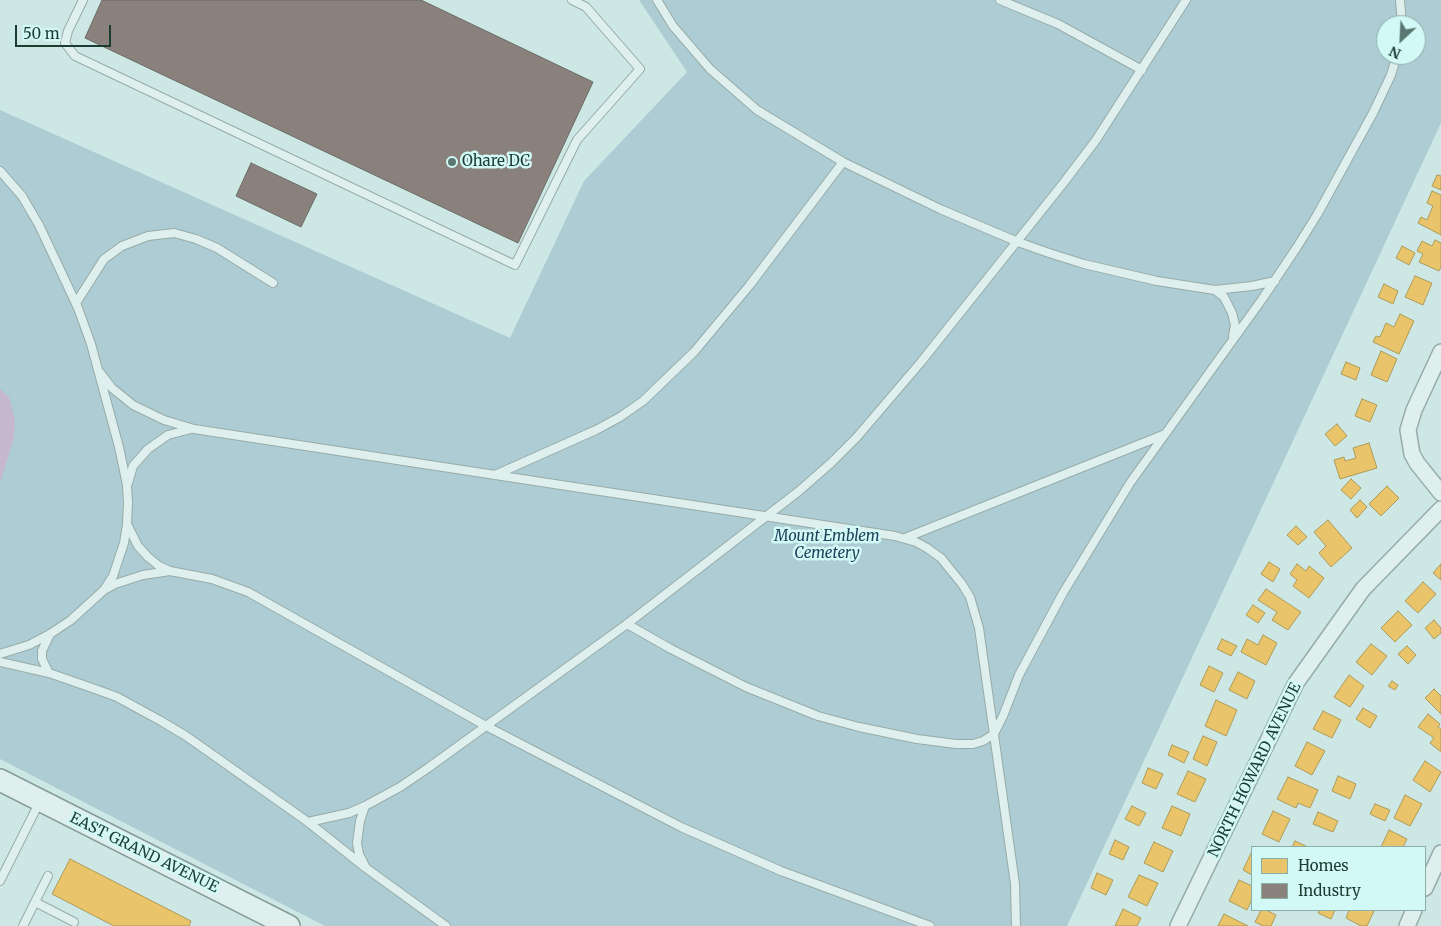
<!DOCTYPE html>
<style>
body{margin:0}
#map{position:relative;width:1441px;height:926px;overflow:hidden;background:#cde7e5;font-family:Merriweather,serif}
canvas{display:block}
.legend{position:absolute;left:1251px;top:846px;width:175px;height:65px;box-sizing:border-box;background:#d2f9f5;border:1px solid #89ada7;margin:0;padding:6px 9px;list-style:none;font-size:15px;color:#1c3c32}
.legend li{display:flex;align-items:center;gap:10px;height:25px}
.legend b{width:25px;border:1px solid #89ada7}
.north{position:absolute;left:1376px;top:15px;width:50px;height:50px;box-sizing:border-box;background:#d2f9f5;border:1px solid #89ada7;border-radius:50%;rotate:205deg;font-size:14px;font-weight:700;line-height:20px;text-align:center;color:#1c3c32}
.north::after{content:'';display:block;margin:auto;width:18px;height:22px;background:#5a7871;clip-path:polygon(50% 0,100% 100%,50% 72%,0 100%)}
.scale{position:absolute;left:15px;top:25px;width:96px;height:22px;box-sizing:border-box;border:2px solid #1c3c32;border-top:0;padding-left:6px;font-size:15px;line-height:18px;white-space:nowrap;color:#1c3c32;-webkit-text-stroke:4px #d2f9f5;paint-order:stroke}
</style>
<div id="map">
<canvas width="1441" height="926"></canvas>
<ul class="legend">
<li><b style="height:14px;background:#e9c46a"></b>Homes</li>
<li><b style="height:14px;background:#8a817c"></b>Industry</li>
</ul>
<div class="north">N</div>
<div class="scale">50 m</div>
</div>
<script>
const context = document.querySelector('canvas').getContext('2d');
context.lineJoin = 'round';
function fillPath(path, color) { context.fillStyle = color; context.fill(path, 'evenodd'); }
const shape = rows => new Path2D(rows.map(r => 'M' + r).join(''));
function strokePath(path, color, width, dash) { context.strokeStyle = color; context.lineWidth = width; context.lineCap = dash ? 'butt' : 'round'; context.setLineDash(dash || []); context.stroke(path); }
function write(font, color, halo, rows, align = 'center') {
  context.font = font + ' Merriweather,serif'; context.lineWidth = 5; context.setLineDash([]); context.textBaseline = 'middle'; context.strokeStyle = halo; context.fillStyle = color; for (const [text, x, y, turn = 0] of rows) {
    context.save(); context.translate(x, y); context.rotate((+turn || 0) * Math.PI / 180); context.textAlign = isNaN(turn) ? turn : align; if (halo) context.strokeText(text, 0, 0); context.fillText(text, 0, 0); context.restore();
  }
}
fillPath(shape([
 [639,0,1441,0,1441,123,1067,926,325,926,0,759,0,110,510,338,584,181,687,72],
 [1386,25,1416,25,1416,55,1386,55]
]), '#aeccd4');
fillPath(shape([
 [0,389,9,397,15,419,14,438,0,483]
]), '#c5b8ce');
const homes = shape([
 [1437,175,1441,176,1441,190,1432,186,1437,175],
 [1432,191,1441,195,1441,235,1418,223,1421,217,1427,220,1433,206,1427,203,1432,191],
 [1435,240,1441,243,1441,267,1439,271,1419,262,1423,254,1417,251,1422,241,1432,246,1435,240],
 [1402,246,1415,253,1409,265,1396,258,1402,246],
 [1415,276,1432,283,1423,305,1405,297,1415,276],
 [1384,284,1398,291,1393,304,1378,297,1384,284],
 [1400,314,1414,321,1399,354,1373,342,1376,336,1380,337,1386,323,1394,327,1400,314],
 [1381,351,1397,359,1387,382,1371,375,1381,351],
 [1346,362,1360,368,1356,380,1341,374,1346,362],
 [1362,399,1377,405,1370,422,1355,416,1362,399],
 [1337,424,1347,436,1335,446,1325,434,1337,424],
 [1369,443,1377,468,1340,479,1334,460,1344,457,1345,461,1356,458,1353,448,1369,443],
 [1351,479,1361,488,1351,499,1341,490,1351,479],
 [1387,486,1399,498,1381,516,1369,504,1387,486],
 [1360,500,1367,507,1357,518,1350,510,1360,500],
 [1328,520,1352,548,1331,567,1319,553,1326,546,1314,532,1328,520],
 [1296,526,1307,537,1298,545,1287,535,1296,526],
 [1269,562,1280,569,1273,582,1261,574,1269,562],
 [1297,564,1306,571,1309,566,1324,578,1309,598,1293,586,1297,580,1290,574,1297,564],
 [1441,564,1441,580,1433,573,1441,564],
 [1423,582,1436,594,1418,613,1405,601,1423,582],
 [1266,589,1301,612,1288,630,1272,620,1277,612,1258,600,1266,589],
 [1253,605,1265,613,1258,623,1246,615,1253,605],
 [1398,611,1412,625,1395,642,1381,628,1398,611],
 [1434,620,1441,628,1441,633,1434,639,1425,628,1434,620],
 [1263,635,1277,643,1266,665,1241,652,1247,639,1258,645,1263,635],
 [1222,639,1237,646,1231,656,1217,649,1222,639],
 [1371,644,1387,656,1372,675,1356,662,1371,644],
 [1407,646,1416,655,1408,664,1398,654,1407,646],
 [1209,666,1223,673,1214,692,1200,685,1209,666],
 [1238,672,1255,681,1247,699,1229,690,1238,672],
 [1349,675,1364,686,1350,707,1334,697,1349,675],
 [1392,681,1398,685,1395,690,1388,686,1392,681],
 [1434,689,1441,696,1441,714,1425,698,1434,689],
 [1216,700,1237,710,1226,736,1205,726,1216,700],
 [1363,708,1377,716,1370,728,1356,719,1363,708],
 [1323,711,1341,720,1332,738,1313,729,1323,711],
 [1428,714,1440,724,1438,727,1441,729,1441,752,1430,743,1434,738,1418,727,1428,714],
 [1203,736,1217,742,1207,766,1193,759,1203,736],
 [1307,742,1325,751,1312,775,1295,766,1307,742],
 [1172,745,1189,752,1184,763,1168,755,1172,745],
 [1425,761,1441,772,1430,792,1413,780,1425,761],
 [1148,768,1163,774,1156,789,1142,783,1148,768],
 [1188,771,1206,779,1195,802,1177,794,1188,771],
 [1338,776,1356,784,1350,799,1332,791,1338,776],
 [1288,777,1318,790,1310,808,1298,803,1296,808,1277,799,1288,777],
 [1405,795,1422,804,1410,826,1394,818,1405,795],
 [1375,804,1390,810,1385,821,1370,814,1375,804],
 [1132,806,1146,813,1139,826,1125,819,1132,806],
 [1172,806,1190,814,1181,836,1162,828,1172,806],
 [1273,811,1290,819,1279,842,1262,834,1273,811],
 [1318,812,1338,821,1333,832,1313,824,1318,812],
 [1389,830,1407,839,1403,847,1381,847,1389,830],
 [1115,840,1129,847,1123,860,1109,854,1115,840],
 [1295,841,1308,847,1292,847,1295,841],
 [1154,842,1173,851,1163,872,1144,863,1154,842],
 [1252,851,1252,875,1243,870,1252,851],
 [70,859,191,921,189,926,114,926,52,894,70,859],
 [1097,873,1113,880,1106,895,1091,888,1097,873],
 [1139,875,1158,883,1147,906,1128,897,1139,875],
 [1239,880,1252,886,1252,899,1247,910,1229,901,1239,880],
 [1123,909,1141,918,1137,926,1115,926,1123,909],
 [1261,910,1266,910,1276,915,1271,926,1263,926,1255,922,1261,910],
 [1320,910,1335,910,1331,919,1318,913,1320,910],
 [1349,910,1371,910,1374,911,1367,926,1361,926,1346,918,1349,910],
 [1224,914,1248,926,1218,926,1224,914]
]);
fillPath(homes, '#e9c46a');
strokePath(homes, '#ac9b59', 1);
const industry = shape([
 [102,0,421,0,593,82,518,243,85,38,102,0],
 [251,163,317,194,301,227,236,196,251,163]
]);
fillPath(industry, '#8a817c');
strokePath(industry, '#696c66', 1);
const lane = shape([
 [83,0,68,31,65,43,75,56,515,265,577,140,640,69,586,7,572,0],
 [657,0,673,26,710,69,757,110,843,162,940,209,1018,242,1049,253,1084,264,1157,281,1215,290,1252,286,1275,281],
 [1000,0,1058,24,1142,70],
 [1400,0,1402,25],
 [0,171,22,196,39,225,78,308,91,344,119,447,127,485,128,503,127,524,124,543,113,576,104,590,71,620,50,634,29,645,0,654],
 [1215,290,1224,297,1232,313,1235,325,1233,336],
 [76,303,104,259,122,246,148,236,174,233,196,239,217,248,273,283],
 [98,370,112,388,133,405,164,420,194,429,895,536,916,542,927,548,941,558,962,584,970,597,979,628,1015,884,1016,926],
 [495,475,596,430,620,417,643,401,694,352,749,286,843,162],
 [128,483,133,466,148,449,168,435,191,429],
 [127,524,138,546,148,557,159,566,170,571],
 [905,538,1163,435],
 [104,590,115,584,143,575,170,571,212,579,248,592,486,726,681,827,781,871,930,926],
 [627,624,671,649,746,687,818,716,859,727,917,739,956,744,973,744,983,741,994,734,1003,716,1019,675,1063,593,1130,483,1263,298,1297,247,1317,215,1373,113,1391,75,1397,55],
 [0,662,49,673,95,689,117,697,161,721,186,736,308,822,366,868,446,926],
 [49,673,42,659,42,651,50,634],
 [308,822,349,813,365,806,400,787,428,768,627,624,799,491,831,463,857,437,921,362,1065,181,1096,140,1186,0],
 [365,866,359,854,357,843,360,821,365,806],
 [0,881,40,801],
 [35,902,48,876],
 [23,926,35,902,74,922]
]);
const street = shape([
 [1441,352,1414,410,1408,430,1412,454,1417,463,1441,493],
 [1425,888,1441,853],
 [1178,926,1296,683,1363,589,1441,509],
 [1407,926,1414,910]
]);
const secondary = shape([
 [0,780,289,926]
]);
strokePath(lane, '#96aca8', 10);
strokePath(street, '#96aca8', 18);
strokePath(secondary, '#869c98', 24);
strokePath(lane, '#dfefed', 8);
strokePath(street, '#dfefed', 15);
strokePath(secondary, '#dfefed', 21);
for (const [x, y, r, color] of [
 [452,162,5,"#5a7871"]
]) { const dot = new Path2D(); dot.arc(x, y, r, 0, 2 * Math.PI); context.fillStyle = color; context.fill(dot); strokePath(dot, '#d2f9f5', 2); }
write('15px', '#1c3c32', '#d2f9f5', [
 ["Ohare DC",462,162]
], 'left');
write('italic 15px', '#21415b', '#d2f9f5', [
 ["Mount Emblem",827,537],
 ["Cemetery",827,554]
]);
write('15px', '#1c3c32', '#d2f9f5', [
 ["NORTH HOWARD AVENUE",1255,770,-64],
 ["EAST GRAND AVENUE",144,853,26]
]);
</script>
